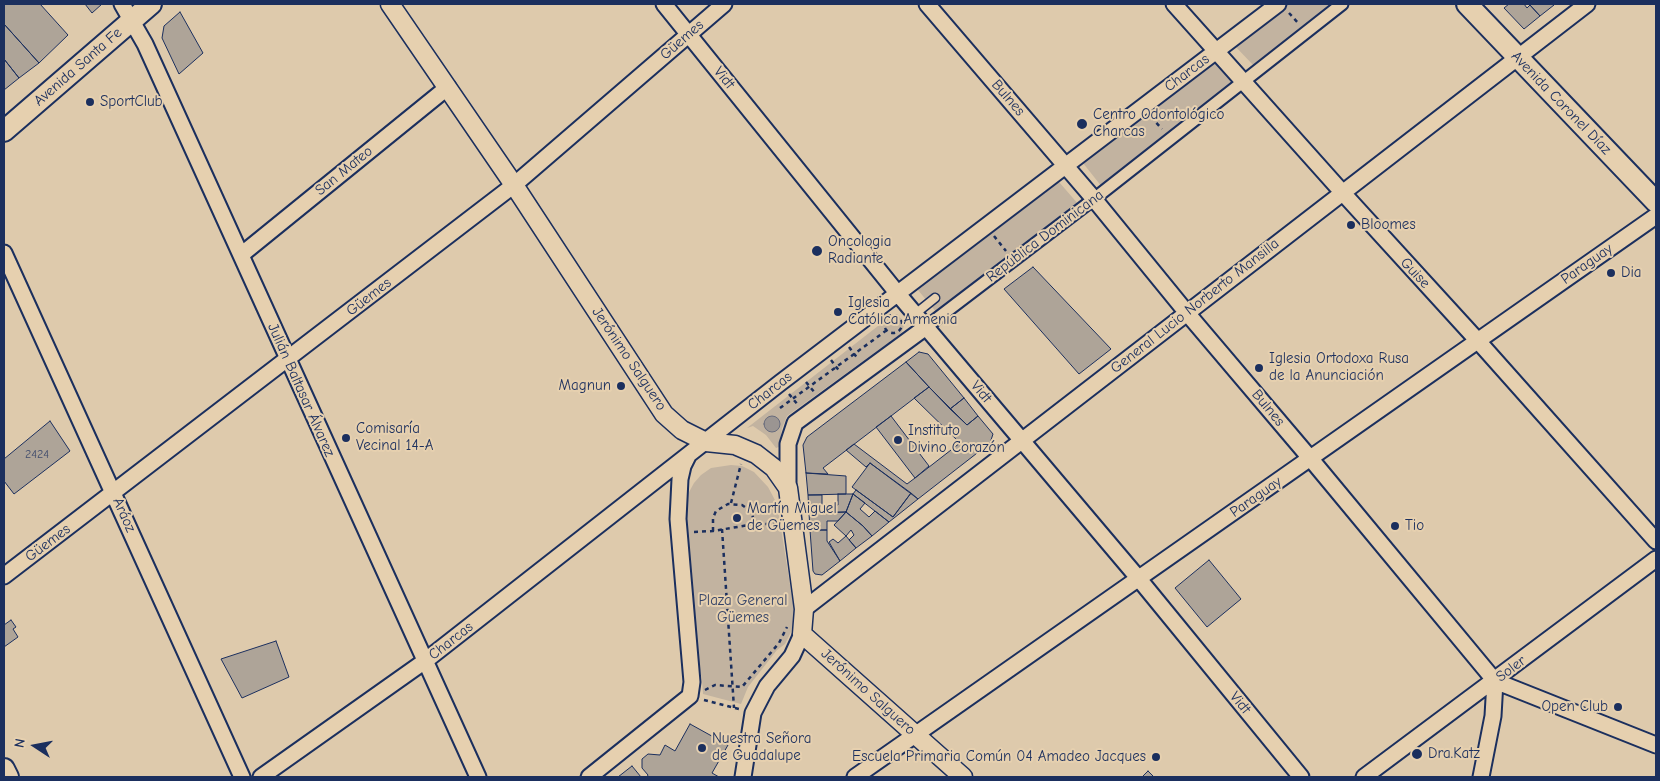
<!DOCTYPE html>
<meta charset="utf-8">
<style>
body{margin:0}
#map{position:relative;width:1660px;height:781px;overflow:hidden;background:#decaac;font-family:"Comic Neue",sans-serif}
canvas{display:block}
.frame{position:absolute;inset:0;border:5px solid #1b2f5e;pointer-events:none}
.north{position:absolute;left:10px;top:721px;width:50px;height:50px;-webkit-text-stroke:4px #e6d0af;paint-order:stroke;rotate:281deg;font-size:14px;font-weight:700;line-height:20px;text-align:center;color:#1b2f5e}
.north::after{content:'';display:block;margin:auto;width:18px;height:22px;background:#1b2f5e;clip-path:polygon(50% 0,100% 100%,50% 72%,0 100%)}
</style>
<div id="map">
<canvas width="1660" height="781"></canvas>
<div class="frame"></div>
<div class="north">N</div>
</div>
<script>
const context = document.querySelector('canvas').getContext('2d');
context.lineJoin = 'round';
function fillPath(path, color) { context.fillStyle = color; context.fill(path, 'evenodd'); }
const shape = rows => new Path2D(rows.map(r => 'M' + r).join(''));
function strokePath(path, color, width, dash) { context.strokeStyle = color; context.lineWidth = width; context.lineCap = dash ? 'butt' : 'round'; context.setLineDash(dash || []); context.stroke(path); }
function write(font, color, halo, rows, align = 'center') {
  context.font = font + ' "Comic Neue",sans-serif'; context.lineWidth = 4; context.setLineDash([]); context.textBaseline = 'middle'; context.strokeStyle = halo; context.fillStyle = color; for (const [text, x, y, turn = 0] of rows) {
    context.save(); context.translate(x, y); context.rotate((+turn || 0) * Math.PI / 180); context.textAlign = isNaN(turn) ? turn : align; if (halo) context.strokeText(text, 0, 0); context.fillText(text, 0, 0); context.restore();
  }
}
fillPath(shape([
 [1289,4,1336,4,1254,66,1234,45],
 [1214,60,1234,83,1102,187,1083,163],
 [1059,182,1079,205,937,313,918,290],
 [898,316,905,322,902,332,899,335,787,416,782,428,779,447,776,448,766,435,753,426,747,428,887,319],
 [731,465,742,466,754,472,768,487,776,502,779,516,795,616,791,632,785,644,777,650,748,687,741,704,703,694,702,679,696,653,686,508,688,494,694,483,701,475,711,468]
]), '#c2b3a0');
const water = shape([
 '764 424a8 8 0 1 1 16 0a8 8 0 1 1-16 0Z'
]);
fillPath(water, '#9b9592');
strokePath(water, '#686c7d', 1);
const building = shape([
 [4,4,40,4,68,35,39,63,4,24,4,4],
 [85,4,102,4,92,13,85,4],
 [1509,4,1524,4,1527,8,1530,5,1540,16,1524,29,1504,8,1509,4],
 [1529,4,1552,4,1554,5,1540,16,1529,4],
 [180,12,203,53,179,74,162,38,164,26,180,12],
 [4,24,39,63,19,78,4,59,4,24],
 [4,59,19,78,4,90,4,59],
 [1033,267,1111,349,1079,374,1004,289,1033,267],
 [919,352,928,354,964,398,950,409,929,387,906,362,919,352],
 [906,362,929,387,823,468,828,474,806,473,803,445,807,437,906,362],
 [929,387,967,425,978,416,993,434,990,443,918,499,870,463,866,467,846,450,854,444,907,484,915,478,960,443,914,398,929,387],
 [964,398,978,416,967,425,950,409,964,398],
 [891,416,929,466,915,478,876,427,891,416],
 [50,421,70,451,14,494,4,481,4,459,50,421],
 [870,463,911,493,893,517,852,487,870,463],
 [806,473,846,476,846,494,808,495,806,473],
 [856,490,893,517,911,493,918,499,889,522,853,494,856,490],
 [838,494,853,494,846,512,809,513,808,495,822,495,822,505,838,505,838,494],
 [853,494,865,503,860,509,869,517,875,511,889,522,872,536,863,526,846,512,853,494],
 [846,512,838,521,827,521,827,530,810,530,809,513,846,512],
 [846,512,863,526,872,536,856,548,849,540,854,535,851,530,846,536,834,525,846,512],
 [810,530,827,530,827,541,840,561,822,575,815,574,813,571,810,530],
 [846,536,856,548,840,561,829,542,833,539,838,543,846,536],
 [1209,560,1241,599,1207,627,1175,588,1209,560],
 [11,620,16,627,13,629,18,637,4,647,4,625,11,620],
 [276,641,289,677,242,698,221,659,276,641],
 [690,724,728,745,712,773,719,777,647,777,648,775,642,768,642,759,648,754,660,755,665,745,675,751,690,724],
 [632,766,641,777,618,777,632,766],
 [1148,771,1154,777,1142,777,1148,771]
]);
fillPath(building, '#aea498');
strokePath(building, '#1b2f5e', 1);
const service = shape([
 [915,314,935,298]
]);
const pedestrian = shape([
 [926,327,1094,199,1342,4]
]);
const minor = shape([
 [122,4,145,44,478,777],
 [664,4,898,294,1139,579,1301,777],
 [927,4,1094,199,1187,313,1310,458,1495,681,1656,745],
 [1174,4,1342,192,1478,341,1656,541],
 [4,253,242,777],
 [241,255,448,87],
 [788,488,788,444,795,423,926,327],
 [4,576,514,185,724,4],
 [804,609,1587,4],
 [261,777,425,661,780,383,1278,4],
 [589,777,690,696,692,682,678,519,680,479,683,466,688,456],
 [743,777,753,713,767,686,792,656,802,634],
 [855,777,1656,216],
 [1364,777,1656,559],
 [1481,777,1493,716,1495,681]
]);
const tertiary = shape([
 [390,4,514,185,664,414,682,430,706,442,735,445,756,454,774,468,788,488,804,609,802,634,963,777]
]);
const secondary = shape([
 [1467,4,1656,202],
 [4,131,151,4],
 [4,769,8,777]
]);
strokePath(service, '#1b2f5e', 11);
strokePath(pedestrian, '#1b2f5e', 15);
strokePath(minor, '#1b2f5e', 19);
strokePath(tertiary, '#1b2f5e', 21);
strokePath(secondary, '#1b2f5e', 24);
strokePath(shape([
 [1289,13,1299,24],
 [1151,117,1162,129],
 [994,236,1006,251],
 '884 324a9 9 0 1 1 18 0a9 9 0 1 1-18 0Z',
 [849,347,858,359],
 [831,360,840,372],
 [806,382,815,393],
 [789,394,798,405],
 [780,408,887,330],
 [731,503,741,464],
 [722,529,734,708],
 [713,531,713,518,716,511,728,504,742,505,748,509,752,514,755,524],
 [694,532,713,531,755,524,777,524],
 [705,690,715,685,742,687,779,643,787,627],
 [704,700,739,709]
]), '#1b2f5e', 2.5, [4, 4]);
strokePath(service, '#e6d0af', 8);
strokePath(pedestrian, '#e6d0af', 11);
strokePath(minor, '#e6d0af', 15);
strokePath(tertiary, '#e6d0af', 18);
strokePath(secondary, '#e6d0af', 20);
for (const [x, y, r, color] of [
 [90,102,5,"#1b2f5e"],
 [1082,124,6,"#1b2f5e"],
 [1351,225,5,"#1b2f5e"],
 [817,251,6,"#1b2f5e"],
 [1611,273,5,"#1b2f5e"],
 [838,312,5,"#1b2f5e"],
 [1259,368,5,"#1b2f5e"],
 [621,386,5,"#1b2f5e"],
 [346,438,5,"#1b2f5e"],
 [898,440,5,"#1b2f5e"],
 [737,518,5,"#1b2f5e"],
 [1395,526,5,"#1b2f5e"],
 [1618,707,5,"#1b2f5e"],
 [702,748,5,"#1b2f5e"],
 [1417,754,6,"#1b2f5e"],
 [1156,757,5,"#1b2f5e"]
]) { const dot = new Path2D(); dot.arc(x, y, r, 0, 2 * Math.PI); context.fillStyle = color; context.fill(dot); strokePath(dot, '#e6d0af', 2); }
write('12px', '#404c6c', null, [
 ["2424",37,455]
]);
write('15px', '#1b2f5e', '#e6d0af', [
 ["Güemes",682,40,-41],
 ["Avenida Santa Fe",78,67,-41],
 ["Charcas",1187,73,-37],
 ["Vidt",724,78,51],
 ["Bulnes",1008,98,49],
 ["Avenida Coronel Díaz",1561,103,46],
 ["San Mateo",344,171,-39],
 ["República Dominicana",1045,236,-37],
 ["Paraguay",1587,264,-35],
 ["Guise",1415,273,47],
 ["Güemes",369,297,-38],
 ["General Lucio Norberto Mansilla",1195,306,-38],
 ["Jerónimo Salguero",629,359,56],
 ["Julián Baltasar Álvarez",301,390,66],
 ["Charcas",770,391,-38],
 ["Vidt",981,392,50],
 ["Bulnes",1268,408,50],
 ["Paraguay",1256,497,-35],
 ["Aráoz",124,515,66],
 ["Güemes",48,543,-37],
 ["Charcas",451,641,-38],
 ["Soler",1511,669,-37],
 ["Jerónimo Salguero",868,692,42],
 ["Vidt",1240,703,51]
]);
write('15px', '#1b2f5e', '#e6d0af', [
 ["SportClub",100,102],
 ["Centro Odontológico",1093,115],
 ["Charcas",1093,132],
 ["Bloomes",1361,225],
 ["Oncologia",828,242],
 ["Radiante",828,259],
 ["Dia",1621,273],
 ["Iglesia",848,303],
 ["Católica Armenia",848,320],
 ["Iglesia Ortodoxa Rusa",1269,359],
 ["de la Anunciación",1269,376],
 ["Magnun",611,386,"right"],
 ["Comisaría",356,429],
 ["Vecinal 14-A",356,446],
 ["Instituto",908,431],
 ["Divino Corazón",908,448],
 ["Martín Miguel",747,509],
 ["de Güemes",747,526],
 ["Tio",1405,526],
 ["Open Club",1608,707,"right"],
 ["Nuestra Señora",712,739],
 ["de Guadalupe",712,756],
 ["Dra.Katz",1428,754],
 ["Escuela Primaria Común 04 Amadeo Jacques",1146,757,"right"]
], 'left');
write('15px', '#344368', '#e6d0af', [
 ["Plaza General",743,601],
 ["Güemes",743,618]
]);
</script>
